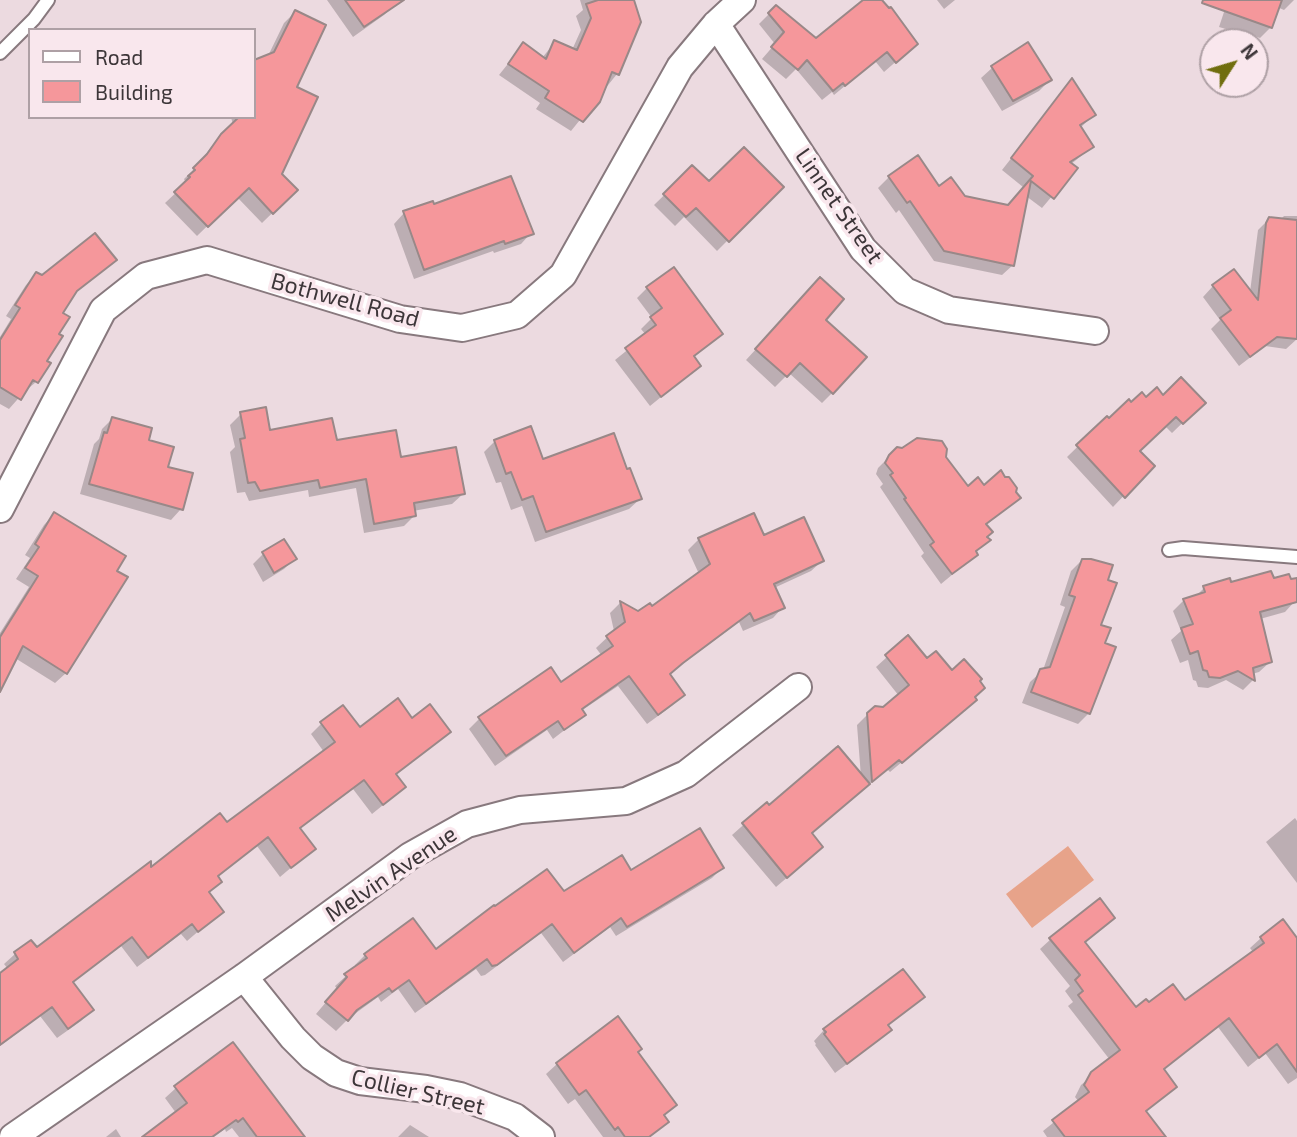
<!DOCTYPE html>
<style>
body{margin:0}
#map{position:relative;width:1297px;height:1137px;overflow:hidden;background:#ecdae0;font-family:"Exo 2",sans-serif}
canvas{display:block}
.legend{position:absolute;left:28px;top:28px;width:228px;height:91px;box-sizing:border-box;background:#f9e7ed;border:2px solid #aea0a5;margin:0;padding:9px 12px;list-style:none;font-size:21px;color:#3d3639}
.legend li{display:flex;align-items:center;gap:14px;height:35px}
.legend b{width:35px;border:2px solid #aea0a5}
.north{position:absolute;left:1199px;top:28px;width:70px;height:70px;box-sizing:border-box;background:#f9e7ed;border:2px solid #aea0a5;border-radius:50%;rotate:53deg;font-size:19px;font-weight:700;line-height:28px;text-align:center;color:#3d3639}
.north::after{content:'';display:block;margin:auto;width:24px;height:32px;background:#706e0e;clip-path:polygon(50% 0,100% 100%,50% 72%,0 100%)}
</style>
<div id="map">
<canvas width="1297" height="1137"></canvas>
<ul class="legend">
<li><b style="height:9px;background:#fff"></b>Road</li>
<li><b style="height:19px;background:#f5979b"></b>Building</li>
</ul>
<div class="north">N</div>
</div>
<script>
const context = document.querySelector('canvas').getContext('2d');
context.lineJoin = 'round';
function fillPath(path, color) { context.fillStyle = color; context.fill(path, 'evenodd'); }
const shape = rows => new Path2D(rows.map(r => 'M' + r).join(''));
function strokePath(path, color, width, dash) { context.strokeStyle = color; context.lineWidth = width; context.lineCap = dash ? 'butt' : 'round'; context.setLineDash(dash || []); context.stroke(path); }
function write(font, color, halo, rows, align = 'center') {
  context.font = font + ' "Exo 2",sans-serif'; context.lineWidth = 7; context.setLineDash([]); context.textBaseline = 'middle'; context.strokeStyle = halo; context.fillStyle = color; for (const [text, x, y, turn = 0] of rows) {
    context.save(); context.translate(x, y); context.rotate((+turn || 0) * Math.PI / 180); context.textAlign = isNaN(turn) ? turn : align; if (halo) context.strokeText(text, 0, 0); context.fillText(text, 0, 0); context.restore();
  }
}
fillPath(shape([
 [1068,846,1094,880,1032,928,1006,894]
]), '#e7a38a');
fillPath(shape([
 [327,0,400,0,384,15,353,37],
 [580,0,633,0,617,74,571,131,536,109,540,103,499,75,523,45,542,58,555,42,572,50,581,30,576,16,583,10],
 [865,0,883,0,916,44,884,72,875,61,834,95,832,92,822,100,796,69,786,79,762,59,775,44,759,24,776,7,816,40],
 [937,0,955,0,944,9],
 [1228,0,1294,0,1284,10,1277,7,1271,27,1260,38,1239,30,1236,32,1219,27],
 [295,12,294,88,280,174,296,190,262,223,237,197,197,236,165,203,181,188,185,181,184,179,198,165,211,147,233,125,231,117,254,117,254,62,268,56,284,23],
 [1027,45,1050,80,1039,91,1002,111,981,78,992,68],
 [1072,81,1094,115,1080,128,1092,147,1070,165,1075,169,1042,208,1026,196,1013,265,1002,275,934,261,899,210,896,213,878,188,889,177,938,188,964,198,1007,207,1023,187,1002,170],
 [692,168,709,183,781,187,717,251,684,217,675,226,654,205],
 [433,206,531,233,521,244,494,253,493,251,414,279,394,224,404,213],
 [1284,216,1297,216,1297,339,1286,349,1265,346,1239,366,1211,329,1220,320,1203,297,1213,286,1250,292,1258,230,1269,219,1280,220],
 [104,270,73,294,61,314,36,382,24,392,9,409,0,404,0,337,11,319,6,316,26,285,37,274,42,277],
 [647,288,721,334,693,358,699,366,650,406,615,360,646,335,641,329,652,318,637,298],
 [810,290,823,320,832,393,822,403,789,373,775,387,746,360],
 [1163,397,1203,403,1172,433,1165,426,1138,451,1152,466,1113,507,1067,457,1107,418,1109,421,1131,404],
 [241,414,269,432,335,442,399,459,463,494,452,504,413,511,414,516,404,526,364,533,356,488,309,497,308,490,249,501,245,492,237,493,230,452,235,447,230,425],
 [112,419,147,441,166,468,181,509,171,520,80,494,94,444,99,439,102,429],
 [495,441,542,461,626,472,640,499,629,509,535,542,522,506,511,510,501,482,496,483,484,452],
 [890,456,944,457,967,488,984,487,1014,493,1019,498,985,526,985,538,988,540,975,553,976,555,941,584,921,556,924,553,880,487,883,484,876,474,878,468],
 [54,514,66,673,55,683,15,658,0,688,0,633,29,587,16,579,30,558,25,555,44,525],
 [763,537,822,561,811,571,774,588,783,607,773,618,743,631,739,622,669,674,683,694,673,705,647,724,618,686,581,711,584,715,553,739,547,730,495,766,469,729,480,718,560,685,602,656,596,648,614,631,610,613,620,603,638,613,652,609,699,574,688,550,699,539],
 [284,541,295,558,284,569,263,582,253,564,263,554],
 [1082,560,1106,581,1099,626,1103,644,1089,713,1078,724,1022,703,1030,682,1043,670,1065,607,1060,605,1071,571],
 [1272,580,1295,601,1285,612,1260,619,1270,662,1259,672,1252,674,1253,680,1243,690,1226,680,1208,688,1198,687,1196,681,1193,680,1188,660,1180,663,1171,640,1181,631,1173,611,1184,600,1195,597,1204,588],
 [908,638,927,661,973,698,964,710,890,772,887,769,810,834,810,858,776,887,732,835,767,804,769,807,861,777,857,725,868,714,883,709,899,696,876,667],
 [412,720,449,732,395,775,404,787,393,797,372,814,353,789,299,829,313,849,280,877,257,846,217,877,220,882,208,893,222,911,187,941,181,934,137,967,121,946,72,983,92,1010,81,1021,57,1038,40,1016,0,1046,0,975,8,969,4,964,15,954,31,942,36,950,148,871,227,825,324,752,311,734,321,724,360,729],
 [1295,818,1297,821,1297,883,1266,842],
 [722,868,712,878,616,936,610,927,563,962,541,933,485,975,481,976,476,969,415,1013,398,989,381,1002,378,997,349,1018,336,1031,316,1014,337,989,335,986,356,967,355,965,365,955,435,951,563,893,630,873],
 [1113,918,1084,944,1136,1010,1149,1005,1184,1003,1253,952,1250,948,1261,938,1297,941,1297,1078,1288,1084,1265,1053,1248,1067,1218,1027,1162,1070,1175,1087,1145,1112,1164,1137,1047,1137,1043,1131,1079,1102,1075,1097,1081,1085,1110,1060,1068,1006,1073,1002,1065,991,1070,986,1040,949,1051,939],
 [922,997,887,1026,890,1030,879,1040,835,1073,815,1045,816,1044,814,1041,824,1030],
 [636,1052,675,1105,663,1117,667,1122,650,1137,603,1137,575,1099,568,1104,546,1074,557,1064],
 [176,1088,293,1137,239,1137,232,1128,226,1132,225,1129,214,1137,145,1137,176,1113,165,1098],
 [410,1125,429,1137,398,1137],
 [116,1129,121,1137,106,1137]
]), '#0003');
const building = shape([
 [345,0,404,0,364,27,345,0],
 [598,0,634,0,641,22,619,75,612,72,600,102,583,122,545,98,549,91,508,64,523,42,546,59,554,40,577,50,591,18,586,4,598,0],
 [863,0,882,0,889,8,891,7,918,44,896,63,887,52,845,86,843,83,833,91,807,60,798,70,771,47,784,32,768,13,776,5,816,38,863,0],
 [1203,0,1282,0,1272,28,1202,3,1203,0],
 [295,10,326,25,297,87,318,97,282,174,298,190,273,214,249,188,208,227,174,192,190,177,188,176,195,170,193,168,207,154,221,134,239,117,254,117,254,60,274,52,295,10],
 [1028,42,1052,80,1013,101,991,66,1028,42],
 [1072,78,1096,115,1080,125,1094,147,1070,162,1078,168,1054,199,1031,181,1014,266,944,251,910,201,907,203,888,176,918,155,939,186,951,177,965,196,1008,205,1033,176,1011,158,1072,78],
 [744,147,784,187,729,242,696,208,686,217,663,194,692,165,709,181,744,147],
 [511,176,534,234,505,244,504,241,424,270,403,211,433,201,434,204,511,176],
 [1269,217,1297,220,1297,339,1277,337,1250,357,1220,318,1231,310,1212,285,1234,269,1258,300,1266,223,1269,217],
 [95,233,117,260,77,291,63,313,70,317,59,334,63,336,47,361,51,363,38,383,33,380,21,400,0,387,0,340,20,308,15,305,36,272,42,275,95,233],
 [674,267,723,334,694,356,701,366,661,397,625,348,656,325,650,317,662,308,646,287,674,267],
 [820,277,844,299,826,320,867,357,833,394,800,363,787,377,755,349,820,277],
 [1181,377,1206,403,1183,424,1176,417,1140,451,1155,466,1125,498,1076,445,1107,416,1109,418,1129,399,1131,402,1142,392,1146,397,1157,387,1163,395,1181,377],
 [266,407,270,430,332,418,337,440,396,430,401,457,456,447,465,494,414,503,416,516,374,524,366,479,320,488,318,480,260,491,255,482,248,483,240,439,245,438,240,412,266,407],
 [112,417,152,428,149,440,174,447,168,467,193,473,183,510,89,484,104,432,107,433,112,417],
 [531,426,543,459,614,433,627,469,630,468,642,499,546,532,533,496,522,500,511,472,506,474,494,440,531,426],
 [917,438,942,441,947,449,946,457,968,486,978,477,984,485,1001,470,1005,477,1009,477,1017,488,1016,492,1021,498,986,524,993,532,987,537,991,540,976,551,978,555,952,574,930,545,934,542,904,499,906,498,890,475,893,473,885,463,889,455,897,447,902,448,917,438],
 [54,512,126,556,117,571,128,577,67,674,23,646,0,692,0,637,38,576,25,568,39,547,35,544,54,512],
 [754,513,764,535,804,517,824,561,774,584,785,608,754,621,750,613,683,663,670,674,685,695,658,715,629,676,582,709,586,715,564,730,558,721,506,756,478,717,551,667,561,682,613,646,606,636,625,622,620,601,638,611,650,603,652,606,710,564,698,538,754,513],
 [284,539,297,559,274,573,262,552,284,539],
 [1082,559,1091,559,1113,565,1108,580,1117,583,1101,625,1111,628,1105,643,1116,647,1090,714,1031,692,1040,669,1050,667,1075,597,1069,595,1082,559],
 [1271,571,1274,578,1289,574,1291,579,1297,578,1297,602,1260,612,1272,662,1253,668,1255,681,1238,671,1220,678,1209,677,1207,671,1203,670,1198,651,1190,654,1181,628,1193,624,1183,599,1205,592,1203,586,1230,578,1231,582,1271,571],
 [908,635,927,658,936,651,952,670,964,659,982,679,980,681,985,688,975,697,977,700,902,763,899,760,872,782,867,713,875,706,883,707,909,685,885,655,908,635],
 [398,698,412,718,430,704,451,732,396,774,406,787,383,805,364,780,300,828,316,849,291,868,268,837,218,876,222,882,209,892,224,912,198,932,192,924,148,958,132,937,73,982,94,1010,68,1029,52,1007,0,1045,0,973,18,959,14,952,31,940,37,947,151,861,151,867,220,813,227,822,335,742,320,722,343,705,360,727,398,698],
 [838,746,870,784,812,833,823,847,787,878,742,823,767,802,769,805,838,746],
 [700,828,724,868,627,927,621,918,574,953,552,924,497,965,492,966,487,959,426,1004,409,980,392,992,389,988,357,1010,348,1021,325,1002,347,977,344,974,367,958,364,954,413,918,436,949,494,905,495,906,547,869,564,891,622,855,631,870,700,828],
 [1100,898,1115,918,1085,942,1136,1007,1146,999,1149,1002,1173,984,1185,1000,1264,943,1260,937,1283,919,1297,938,1297,1072,1277,1044,1259,1058,1229,1018,1164,1069,1177,1087,1146,1111,1166,1137,1065,1137,1052,1120,1089,1092,1084,1085,1091,1072,1120,1050,1078,995,1083,991,1075,980,1080,975,1049,938,1100,898],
 [903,969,925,997,888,1025,892,1030,847,1064,824,1034,826,1032,823,1029,903,969],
 [618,1016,642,1049,638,1052,677,1105,664,1115,669,1122,649,1137,625,1137,618,1127,615,1130,586,1090,579,1095,556,1063,618,1016],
 [233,1042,305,1137,257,1137,243,1118,238,1122,236,1120,212,1137,142,1137,187,1103,174,1086,233,1042]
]);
fillPath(building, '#f5979b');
strokePath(building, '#988', 2);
const service = shape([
 [0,53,34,19,48,0],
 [1169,550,1183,548,1297,557]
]);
const minor = shape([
 [716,24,863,249,905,291,949,310,1095,331],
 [0,509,103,310,146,276,207,260,400,319,462,328,517,315,563,275,680,67,716,24,742,0],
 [244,977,293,1038,312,1057,336,1073,360,1081,426,1089,460,1096,515,1117,541,1137],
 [13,1137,244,977,410,856,467,824,520,810,626,801,686,774,798,687]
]);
strokePath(service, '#88797e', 16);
strokePath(minor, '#88797e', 30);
strokePath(service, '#fff', 12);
strokePath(minor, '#fff', 26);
write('23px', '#3d3639', '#f9e7ed', [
 ["Linnet Street",839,206,55],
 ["Bothwell Road",345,300,15],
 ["Melvin Avenue",391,874,-34],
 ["Collier Street",418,1092,13]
]);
</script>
